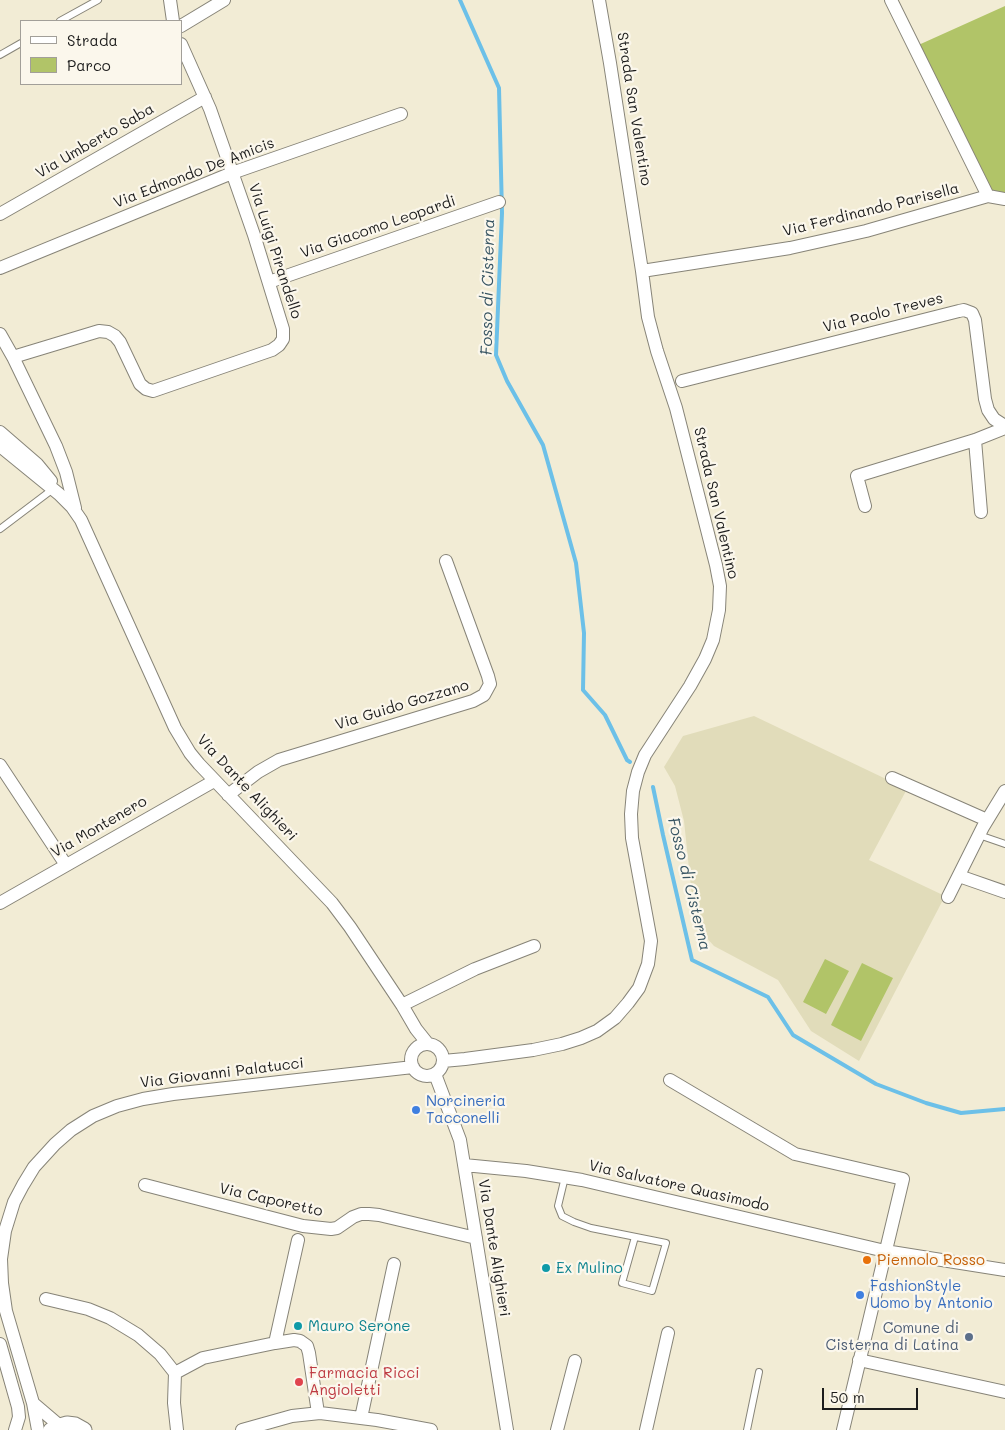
<!DOCTYPE html>
<style>
body{margin:0}
#map{position:relative;width:1005px;height:1430px;overflow:hidden;background:#f2ecd5;font-family:Mali,sans-serif}
canvas{display:block}
.legend{position:absolute;left:20px;top:20px;width:162px;height:65px;box-sizing:border-box;background:#fbf7ec;border:1px solid #a29f99;margin:0;padding:6px 9px;list-style:none;font-size:15px;color:#1c1c1c}
.legend li{display:flex;align-items:center;gap:10px;height:25px}
.legend b{width:25px;border:1px solid #a29f99}
.scale{position:absolute;left:822px;top:1388px;width:96px;height:22px;box-sizing:border-box;border:2px solid #1c1c1c;border-top:0;padding-left:6px;font-size:15px;line-height:18px;white-space:nowrap;color:#1c1c1c;-webkit-text-stroke:4px #fbf7ec;paint-order:stroke}
</style>
<div id="map">
<canvas width="1005" height="1430"></canvas>
<ul class="legend">
<li><b style="height:6px;background:#fff"></b>Strada</li>
<li><b style="height:14px;background:#b1c468"></b>Parco</li>
</ul>
<div class="scale">50 m</div>
</div>
<script>
const context = document.querySelector('canvas').getContext('2d');
context.lineJoin = 'round';
function fillPath(path, color) { context.fillStyle = color; context.fill(path, 'evenodd'); }
const shape = rows => new Path2D(rows.map(r => 'M' + r).join(''));
function strokePath(path, color, width, dash) { context.strokeStyle = color; context.lineWidth = width; context.lineCap = dash ? 'butt' : 'round'; context.setLineDash(dash || []); context.stroke(path); }
function write(font, color, halo, rows, align = 'center') {
  context.font = font + ' Mali,sans-serif'; context.lineWidth = 4.5; context.setLineDash([]); context.textBaseline = 'middle'; context.strokeStyle = halo; context.fillStyle = color; for (const [text, x, y, turn = 0] of rows) {
    context.save(); context.translate(x, y); context.rotate((+turn || 0) * Math.PI / 180); context.textAlign = isNaN(turn) ? turn : align; if (halo) context.strokeText(text, 0, 0); context.fillText(text, 0, 0); context.restore();
  }
}
fillPath(shape([
 [754,716,907,789,869,860,945,896,859,1061,811,1031,778,980,714,946,695,925,684,821,675,786,664,767,683,736]
]), '#e1dcba');
fillPath(shape([
 [1005,6,1005,193,988,196,914,47],
 [825,959,849,971,826,1014,803,1002],
 [862,963,893,978,861,1041,831,1025]
]), '#b1c468');
strokePath(shape([
 [460,0,499,88,502,213,496,355,507,381,543,445,576,563,584,633,583,690,605,715,627,760,630,762],
 [653,787,663,835,692,960,768,997,793,1035,876,1084,926,1103,961,1113,1005,1109]
]), '#6cc0e8', 4);
const service = shape([
 [60,21,98,0],
 [0,55,21,43],
 [0,529,53,489],
 [979,835,1005,844],
 [565,1177,558,1206,562,1216,574,1222,591,1228,666,1243,652,1291,622,1283,635,1237],
 [747,1430,759,1372]
]);
const minor = shape([
 [170,0,173,21],
 [891,0,988,196,1005,199],
 [181,26,224,0],
 [0,214,205,97],
 [0,268,232,173,401,114],
 [642,271,790,248,866,231,988,196],
 [269,282,499,202],
 [0,334,13,357,56,446,66,472,75,508],
 [13,357,99,331,108,332,115,336,120,342,140,384,146,389,153,391,272,350,279,345,283,339,283,329,254,235,210,109,181,44],
 [682,381,959,311,964,310,972,313,975,320,985,399,988,410,994,419,1005,426],
 [0,432,37,464,51,481],
 [975,440,981,512],
 [0,446,59,494,72,507,81,520,175,728,190,753,199,764,332,903,350,927,402,1005,416,1029,428,1044],
 [865,506,857,476,975,440,1005,428],
 [0,765,66,865],
 [892,778,987,820],
 [228,795,258,772,279,760,473,701,484,695,490,684,488,676,446,561],
 [959,876,1005,892],
 [948,897,983,827,1005,791],
 [0,903,214,781],
 [402,1005,475,969,534,946],
 '411 1060a16 16 0 1 1 32 0a16 16 0 1 1-32 0Z',
 [443,1061,465,1059,533,1050,562,1044,581,1038,597,1031,615,1018,628,1003,639,988,648,964,651,941,632,838,631,814,633,791,638,772,645,755,690,686,705,659,713,640,719,610,720,586,716,565,676,408,657,351,648,317,642,271,610,63,599,0],
 [435,1074,460,1140,507,1430],
 [670,1080,795,1154,903,1179,843,1430],
 [464,1165,526,1171,582,1180,885,1251,1005,1270],
 [145,1185,303,1226,331,1229,337,1228,353,1217,361,1214,369,1214,379,1215,476,1238],
 [46,1299,88,1309,110,1318,138,1335,160,1354,175,1373,174,1403,177,1430],
 [275,1343,294,1340,300,1341,307,1346,309,1353,318,1413],
 [0,1344,18,1407,19,1417,15,1430],
 [859,1360,1005,1392],
 [175,1373,203,1358,275,1343,298,1240],
 [33,1403,60,1426],
 [361,1418,394,1264],
 [38,1430,33,1403,6,1311,2,1283,1,1259,5,1231,14,1202,23,1185,34,1167,55,1144,71,1130,93,1116,117,1106,143,1099,173,1094,413,1067],
 [242,1430,292,1416,320,1413,377,1420,431,1430],
 [557,1430,575,1361],
 [646,1430,668,1333]
]);
const tertiary = shape([
 [51,1430,60,1426,67,1424,75,1425,84,1430]
]);
strokePath(service, '#878478', 8);
strokePath(minor, '#878478', 14);
strokePath(tertiary, '#878478', 17);
strokePath(service, '#fff', 6);
strokePath(minor, '#fff', 12);
strokePath(tertiary, '#fff', 15);
for (const [x, y, r, color] of [
 [416,1110,5,"#3f7fe0"],
 [867,1260,5,"#e8710a"],
 [546,1268,5,"#0f9aa8"],
 [860,1295,5,"#3f7fe0"],
 [298,1326,5,"#0f9aa8"],
 [969,1337,5,"#5c6f8a"],
 [299,1382,5,"#e0444e"]
]) { const dot = new Path2D(); dot.arc(x, y, r, 0, 2 * Math.PI); context.fillStyle = color; context.fill(dot); strokePath(dot, '#fbf7ec', 2); }
write('15px', '#1c1c1c', '#fbf7ec', [
 ["Strada San Valentino",634,109,81],
 ["Via Umberto Saba",95,141,-30],
 ["Via Edmondo De Amicis",194,173,-21],
 ["Via Ferdinando Parisella",871,210,-14],
 ["Via Giacomo Leopardi",378,227,-19],
 ["Via Luigi Pirandello",275,251,72],
 ["Via Paolo Treves",883,313,-14],
 ["Strada San Valentino",716,503,77],
 ["Via Guido Gozzano",402,705,-17],
 ["Via Dante Alighieri",247,788,47],
 ["Via Montenero",99,827,-30],
 ["Via Giovanni Palatucci",222,1073,-7],
 ["Via Salvatore Quasimodo",679,1186,13],
 ["Via Caporetto",271,1200,13],
 ["Via Dante Alighieri",494,1248,81]
]);
write('15px', '#366cbe', '#fbf7ec', [
 ["Norcineria",426,1101],
 ["Tacconelli",426,1118],
 ["FashionStyle",870,1286],
 ["Uomo by Antonio",870,1303]
], 'left');
write('15px', '#c56008', '#fbf7ec', [
 ["Piennolo Rosso",877,1260]
], 'left');
write('15px', '#0d838f', '#fbf7ec', [
 ["Ex Mulino",556,1268],
 ["Mauro Serone",308,1326]
], 'left');
write('15px', '#4e5e75', '#fbf7ec', [
 ["Comune di",959,1328],
 ["Cisterna di Latina",959,1345]
], 'right');
write('15px', '#be3a42', '#fbf7ec', [
 ["Farmacia Ricci",309,1373],
 ["Angioletti",309,1390]
], 'left');
write('italic 16px', '#385563', '#fbf7ec', [
 ["Fosso di Cisterna",488,287,-89],
 ["Fosso di Cisterna",689,884,76]
]);
</script>
